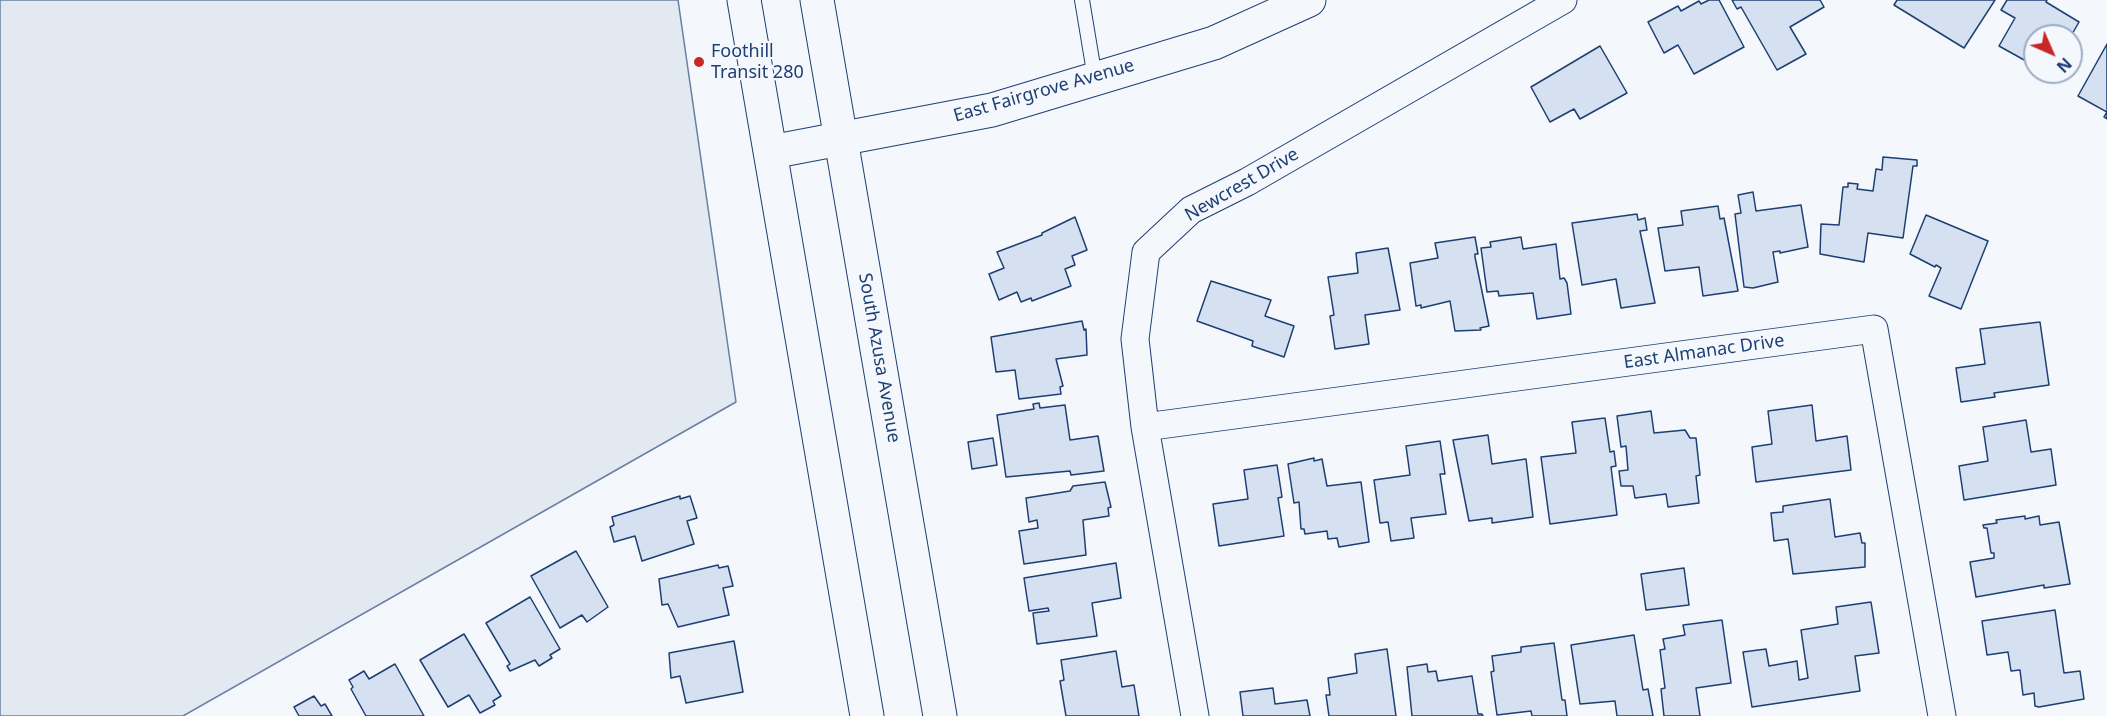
<!DOCTYPE html>
<style>
body{margin:0}
#map{position:relative;width:2107px;height:716px;overflow:hidden;background:#f4f7fb;font-family:"Noto Sans",sans-serif}
canvas{display:block}
.north{position:absolute;left:2023px;top:24px;width:60px;height:60px;box-sizing:border-box;background:#f4f7fb;border:2px solid #9eadc5;border-radius:50%;rotate:135deg;font-size:16px;font-weight:700;line-height:24px;text-align:center;color:#1d3f73}
.north::after{content:'';display:block;margin:auto;width:21px;height:27px;background:#c62828;clip-path:polygon(50% 0,100% 100%,50% 72%,0 100%)}
</style>
<div id="map">
<canvas width="2107" height="716"></canvas>
<div class="north">N</div>
</div>
<script>
const context = document.querySelector('canvas').getContext('2d');
context.lineJoin = 'round';
function fillPath(path, color) { context.fillStyle = color; context.fill(path, 'evenodd'); }
const shape = rows => new Path2D(rows.map(r => 'M' + r).join(''));
function strokePath(path, color, width, dash) { context.strokeStyle = color; context.lineWidth = width; context.lineCap = dash ? 'butt' : 'round'; context.setLineDash(dash || []); context.stroke(path); }
function write(font, color, halo, rows, align = 'center') {
  context.font = font + ' "Noto Sans",sans-serif'; context.lineWidth = 4.5; context.setLineDash([]); context.textBaseline = 'middle'; context.strokeStyle = halo; context.fillStyle = color; for (const [text, x, y, turn = 0] of rows) {
    context.save(); context.translate(x, y); context.rotate((+turn || 0) * Math.PI / 180); context.textAlign = isNaN(turn) ? turn : align; if (halo) context.strokeText(text, 0, 0); context.fillText(text, 0, 0); context.restore();
  }
}
const green = shape([
 [0,0,678,0,736,402,183,716,0,716,0,0]
]);
fillPath(green, '#e3e9f0');
strokePath(green, '#687fa3', 1.5);
const building = shape([
 [1709,0,1719,0,1744,47,1694,74,1678,45,1664,53,1648,22,1678,6,1681,11,1699,1,1701,4,1709,0],
 [1732,0,1820,0,1824,7,1790,27,1806,54,1777,70,1741,7,1737,9,1732,0],
 [1897,0,1995,0,1964,48,1894,5,1897,0],
 [2007,0,2047,0,2046,2,2079,22,2071,36,2035,36,2035,66,1999,46,2015,18,2001,10,2007,0],
 [2107,44,2107,119,2104,117,2107,112,2078,96,2107,44],
 [1600,46,1627,93,1580,119,1574,109,1550,122,1531,87,1600,46],
 [1883,157,1917,160,1917,166,1913,166,1903,238,1868,233,1864,262,1820,254,1821,224,1839,225,1843,187,1848,187,1848,183,1858,184,1857,189,1873,191,1876,169,1882,170,1883,157],
 [1753,192,1756,211,1801,205,1808,247,1780,253,1780,251,1773,252,1778,282,1753,288,1744,287,1735,214,1741,213,1738,195,1753,192],
 [1718,206,1720,219,1724,218,1738,291,1703,296,1699,267,1665,271,1658,228,1683,225,1681,211,1718,206],
 [1637,214,1638,220,1645,218,1647,230,1640,231,1655,303,1621,308,1616,279,1582,285,1572,223,1637,214],
 [1926,215,1988,241,1961,309,1929,296,1941,268,1936,265,1935,267,1910,254,1926,215],
 [1075,217,1087,250,1072,256,1075,265,1065,269,1071,286,1032,301,1031,298,1021,302,1017,292,999,300,989,274,1004,268,997,252,1042,235,1042,233,1075,217],
 [1475,237,1478,254,1475,254,1475,257,1489,326,1480,328,1481,330,1455,331,1450,301,1421,308,1421,305,1416,306,1410,263,1438,258,1435,243,1475,237],
 [1521,237,1523,249,1556,244,1560,279,1564,278,1567,283,1571,314,1537,319,1533,293,1499,296,1498,291,1487,292,1481,248,1491,247,1490,242,1521,237],
 [1388,248,1400,310,1365,315,1369,344,1335,349,1330,316,1334,315,1328,277,1358,273,1356,253,1388,248],
 [1211,281,1271,300,1265,316,1294,326,1284,357,1252,346,1253,341,1197,321,1211,281],
 [1082,321,1084,330,1086,329,1087,355,1056,359,1063,386,1060,387,1061,394,1019,399,1015,370,996,372,991,337,1082,321],
 [2040,322,2049,385,1994,393,1995,397,1961,402,1956,368,1985,364,1980,329,2040,322],
 [1039,403,1040,408,1065,405,1070,440,1098,436,1104,471,1071,475,1070,471,1006,477,997,415,1034,409,1033,404,1039,403],
 [1812,405,1816,441,1847,436,1851,470,1756,482,1752,447,1772,444,1768,411,1812,405],
 [1651,411,1654,433,1685,430,1690,438,1696,438,1700,475,1696,476,1699,503,1668,507,1666,494,1635,498,1633,486,1621,486,1619,471,1628,470,1626,446,1621,447,1617,416,1651,411],
 [1605,418,1610,452,1614,451,1616,466,1611,467,1617,515,1550,524,1541,457,1576,453,1572,422,1605,418],
 [2026,420,2031,452,2051,449,2056,485,1964,500,1959,466,1988,461,1983,427,2026,420],
 [1488,435,1492,464,1526,459,1533,517,1492,523,1492,518,1469,521,1453,440,1488,435],
 [993,438,997,465,972,469,968,442,993,438],
 [1440,441,1445,474,1440,474,1446,514,1411,518,1414,538,1391,541,1388,522,1380,523,1374,480,1410,475,1406,446,1440,441],
 [1314,458,1314,461,1322,459,1327,486,1361,482,1369,542,1339,547,1337,538,1328,539,1327,531,1305,534,1304,529,1301,529,1299,502,1294,503,1288,464,1314,458],
 [1277,465,1282,497,1278,498,1284,536,1219,546,1213,504,1248,499,1244,470,1277,465],
 [1105,482,1111,507,1108,508,1109,516,1083,520,1086,555,1024,564,1019,531,1038,528,1037,520,1029,522,1026,498,1070,491,1073,486,1105,482],
 [680,496,680,499,690,496,697,518,687,521,694,544,642,561,635,536,614,542,610,527,614,525,612,517,680,496],
 [1830,499,1835,537,1860,533,1862,543,1865,543,1865,567,1793,574,1788,539,1774,541,1771,513,1783,512,1783,506,1830,499],
 [2025,516,2025,519,2039,516,2040,525,2059,522,2070,584,2044,588,2044,585,1976,597,1970,562,1994,558,1994,553,1991,553,1987,528,1984,528,1983,525,1997,523,1996,520,2025,516],
 [576,551,608,607,587,622,582,615,560,628,531,576,576,551],
 [1116,563,1121,598,1092,603,1097,636,1037,644,1033,613,1049,611,1048,608,1029,611,1024,578,1116,563],
 [718,565,719,568,728,566,733,586,723,588,729,615,678,627,668,604,662,605,659,579,718,565],
 [1684,568,1689,605,1646,610,1641,574,1684,568],
 [530,597,560,649,550,655,552,658,539,666,535,660,510,671,507,666,510,664,486,623,530,597],
 [1871,602,1879,653,1855,656,1860,691,1752,707,1743,652,1766,649,1769,666,1797,661,1799,680,1808,678,1801,630,1838,624,1836,607,1871,602],
 [2055,610,2064,673,2080,671,2084,699,2039,707,2035,706,2034,693,2023,695,2020,670,2011,671,2008,652,1987,655,1982,621,2055,610],
 [1722,620,1731,683,1696,688,1700,716,1664,716,1661,689,1665,688,1660,650,1665,649,1663,639,1685,635,1683,625,1722,620],
 [464,634,501,696,493,701,495,705,480,713,469,695,448,707,420,660,464,634],
 [1634,635,1643,690,1648,689,1653,716,1617,716,1615,701,1580,704,1571,645,1634,635],
 [734,641,743,692,686,703,680,676,671,678,669,653,734,641],
 [1554,643,1562,700,1565,700,1567,716,1532,716,1531,711,1497,715,1491,672,1494,671,1492,656,1521,652,1521,647,1554,643],
 [1387,649,1396,716,1329,716,1326,695,1330,695,1328,678,1357,673,1355,654,1387,649],
 [1116,651,1122,687,1134,685,1139,716,1066,716,1060,681,1064,680,1061,660,1116,651],
 [395,664,424,716,366,716,351,689,353,687,349,680,364,671,369,679,395,664],
 [1427,664,1428,672,1436,671,1438,681,1472,676,1478,714,1482,714,1483,716,1412,716,1407,667,1427,664],
 [1273,688,1275,704,1307,700,1310,716,1243,716,1240,692,1273,688],
 [314,696,321,706,325,704,332,716,299,716,294,707,314,696]
]);
fillPath(building, '#d5e0f0');
strokePath(building, '#1d3f73', 1.5);
const service = shape([
 [1082,0,1095,78]
]);
const minor = shape([
 [1145,427,1874,329,1942,716],
 [1195,716,1145,427,1135,339,1146,252,1191,210,1247,182,1563,0]
]);
const tertiary = shape([
 [771,152,992,110,1214,43,1309,0]
]);
const primary = shape([
 [744,0,867,716],
 [817,0,940,716]
]);
strokePath(service, '#1d3f73', 16);
strokePath(minor, '#1d3f73', 29);
strokePath(tertiary, '#1d3f73', 35);
strokePath(primary, '#1d3f73', 35);
strokePath(service, '#f4f7fb', 14);
strokePath(minor, '#f4f7fb', 27);
strokePath(tertiary, '#f4f7fb', 33);
strokePath(primary, '#f4f7fb', 33);
for (const [x, y, r, color] of [
 [699,62,6,"#c62828"]
]) { const dot = new Path2D(); dot.arc(x, y, r, 0, 2 * Math.PI); context.fillStyle = color; context.fill(dot); strokePath(dot, '#f4f7fb', 2); }
write('18px', '#1d3f73', '#f4f7fb', [
 ["Foothill",711,52],
 ["Transit 280",711,73]
], 'left');
write('18px', '#1d3f73', '#f4f7fb', [
 ["East Fairgrove Avenue",1044,91,-16],
 ["Newcrest Drive",1242,185,-30],
 ["East Almanac Drive",1704,352,-8],
 ["South Azusa Avenue",879,358,80]
]);
</script>
